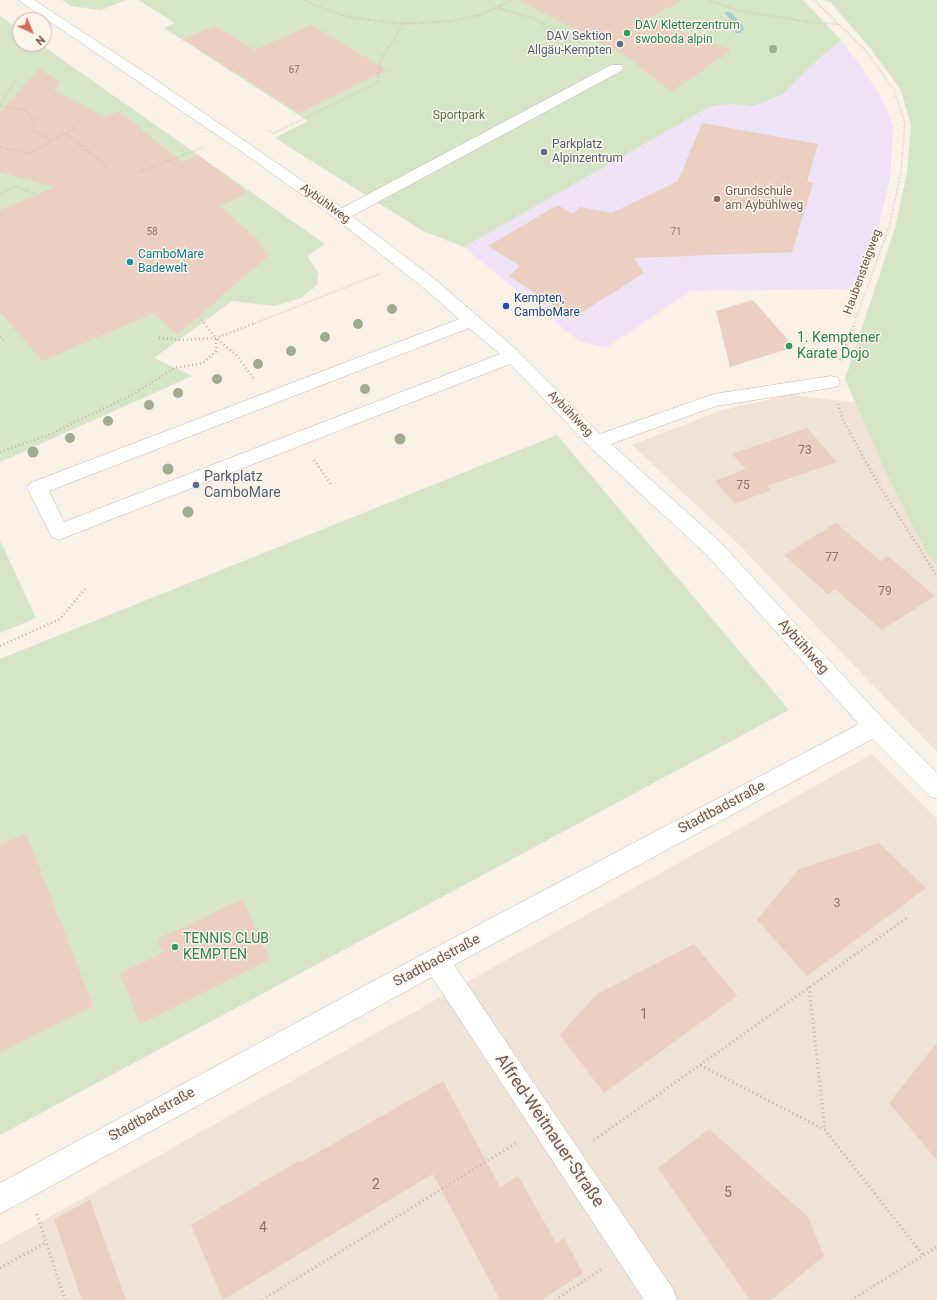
<!DOCTYPE html>
<meta charset="utf-8">
<style>
body{margin:0}
#map{position:relative;width:937px;height:1300px;overflow:hidden;background:#f9f0e6;font-family:Roboto,sans-serif}
canvas{display:block}
.north{position:absolute;left:12px;top:12px;width:40px;height:40px;box-sizing:border-box;background:#fdf5eb;border:1px solid #c4b6ac;border-radius:50%;rotate:136deg;font-size:11px;font-weight:700;line-height:16px;text-align:center;color:#6f574e}
.north::after{content:'';display:block;margin:auto;width:14px;height:18px;background:#d56c59;clip-path:polygon(50% 0,100% 100%,50% 72%,0 100%)}
</style>
<div id="map">
<canvas width="937" height="1300"></canvas>
<div class="north">N</div>
</div>
<script>
const context = document.querySelector('canvas').getContext('2d');
context.lineJoin = 'round';
function fillPath(path, color) { context.fillStyle = color; context.fill(path, 'evenodd'); }
const shape = rows => new Path2D(rows.map(r => 'M' + r).join(''));
function strokePath(path, color, width, dash) { context.strokeStyle = color; context.lineWidth = width; context.lineCap = dash ? 'butt' : 'round'; context.setLineDash(dash || []); context.stroke(path); }
function write(font, color, halo, rows, align = 'center') {
  context.font = font + ' Roboto,sans-serif'; context.lineWidth = 3; context.setLineDash([]); context.textBaseline = 'middle'; context.strokeStyle = halo; context.fillStyle = color; for (const [text, x, y, turn = 0] of rows) {
    context.save(); context.translate(x, y); context.rotate((+turn || 0) * Math.PI / 180); context.textAlign = isNaN(turn) ? turn : align; if (halo) context.strokeText(text, 0, 0); context.fillText(text, 0, 0); context.restore();
  }
}
fillPath(shape([
 [790,395,855,402,889,480,925,550,937,566,937,752,738,544,632,445,722,410],
 [872,754,937,819,937,1300,0,1300,0,1245]
]), '#f0e2d5');
fillPath(shape([
 [841,40,860,65,882,99,893,126,891,173,879,225,856,289,691,291,606,348,579,341,464,247,709,107,730,104,754,106,812,65]
]), '#ede2f6');
fillPath(shape([
 [62,0,126,0,101,10,71,6],
 [138,0,803,0,841,40,812,65,783,94,754,106,730,104,709,107,464,247,423,231,275,138,308,121,164,28,175,23],
 [823,0,937,0,937,566,925,550,889,480,845,379,895,228,907,173,911,125,901,90,871,49,830,2],
 [0,16,20,30,20,44,40,44,325,244,307,256,318,272,317,285,301,298,274,306,232,301,154,358,192,376,0,462],
 [557,435,789,710,0,1135,0,659],
 [0,540,36,618,0,633]
]), '#d5e5c6');
fillPath(shape([
 [726,12,730,12,742,24,744,29,740,33,736,33,724,25,713,25,710,23,713,21,725,21,738,29,736,25,725,13,726,12]
]), '#a4cdd1');
fillPath(shape([
 [519,0,682,0,649,18,731,50,672,92,637,65,640,64],
 [311,25,387,70,299,113,183,39,215,26,254,50],
 [40,68,60,83,54,90,105,117,119,111,182,162,198,155,248,193,220,206,261,243,258,244,270,254,177,335,154,313,43,361,0,312,0,210,55,187,0,172,0,112],
 [702,123,818,144,807,182,813,183,792,252,634,258,644,273,573,318,509,276,520,266,488,246,558,205,573,214,580,207,612,213,678,181],
 [753,300,794,347,730,367,716,311],
 [807,428,837,462,767,486,771,490,735,504,715,481,746,469,732,454],
 [836,523,880,561,888,556,935,596,882,630,835,589,828,594,784,555],
 [26,833,93,1006,0,1053,0,845],
 [879,843,926,888,807,976,757,920,799,869],
 [242,899,270,959,140,1024,120,973,163,953,157,940],
 [694,944,737,996,604,1093,560,1035,597,994],
 [937,1043,937,1160,889,1103],
 [443,1081,500,1187,518,1176,556,1243,564,1238,583,1273,542,1300,500,1300,433,1174,223,1300,191,1225,300,1160,301,1162],
 [709,1129,808,1217,824,1256,771,1300,750,1300,658,1168],
 [90,1200,126,1300,82,1300,54,1219]
]), '#ebcfc1');
const minor = shape([
 [18,0,34,0,153,78,342,208,611,65,621,65,623,68,621,71,352,216,437,281,519,352,600,434,714,394,831,376,838,378,840,382,838,386,831,388,716,406,611,444,721,543,883,719,937,773,937,799,929,796,872,739,454,965,673,1289,677,1300,644,1300,432,977,0,1214,0,1183,427,952,859,724,707,555,590,447,510,364,66,537,59,540,52,537,27,488,30,483,459,319,425,289,335,218,235,147,18,0],
 [469,328,500,354,64,522,49,491,469,328]
]);
strokePath(minor, '#c9b8ad', 1);
strokePath(shape([
 [304,0,324,9,352,18,403,24,450,21,480,15,513,0],
 [707,0,740,11,816,23,839,24],
 [814,0,865,50,894,90,905,123,901,172,889,227,854,324],
 [501,4,498,8,532,18,597,52],
 [601,43,608,48],
 [0,105,15,81],
 [0,106,23,109,29,113,34,123,34,131,52,140,66,133,107,166],
 [269,131,274,133,377,83,381,59,403,24],
 [66,133,76,126],
 [0,147,29,154,52,140],
 [139,172,204,147],
 [0,194,16,186,37,195],
 [199,316,205,324],
 [253,324,379,274]
]), '#d0b2a4', 2, [0.5, 2]);
strokePath(shape([
 [204,323,216,338],
 [0,337,5,341],
 [159,338,181,340,216,338,255,323],
 [840,360,855,323],
 [838,404,843,420,877,482,937,576],
 [0,452,46,436,130,396,175,368,203,363,216,351,216,338,237,356,254,379],
 [314,460,332,486],
 [0,646,60,619,85,589]
]), '#d0b2a4', 2.5, [1, 3]);
strokePath(shape([
 [809,987,825,1130],
 [700,1065,908,917],
 [594,1140,700,1065,825,1130,923,1255],
 [37,1214,65,1300],
 [0,1268,45,1243],
 [262,1300,518,1142],
 [555,1300,603,1268],
 [851,1300,937,1247]
]), '#d0b2a4', 3, [1, 3.5]);
fillPath(minor, '#fff');
context.fillStyle = '#a0ac8f';
for (const [x, y, r] of [
 [773,49,4],
 [392,309,5],
 [358,324,5],
 [325,337,5],
 [291,351,5],
 [258,364,5],
 [217,379,5],
 [365,389,5],
 [178,393,5],
 [149,405,5],
 [108,421,5],
 [70,438,5],
 [400,439,5.5],
 [33,452,5.5],
 [168,469,5.5],
 [188,512,5.5]
]) { context.beginPath(); context.arc(x, y, r, 0, 2 * Math.PI); context.fill(); }
for (const [x, y, r, color] of [
 [627,33,4,"#2e9e5b"],
 [620,44,4,"#5c6f8a"],
 [544,152,4,"#5c6f8a"],
 [717,199,4,"#8d6e63"],
 [130,262,4,"#0f9aa8"],
 [506,306,4,"#1a4fb4"],
 [789,346,4,"#2e9e5b"],
 [196,485,4,"#5c6f8a"],
 [175,947,4,"#2e9e5b"]
]) { const dot = new Path2D(); dot.arc(x, y, r, 0, 2 * Math.PI); context.fillStyle = color; context.fill(dot); strokePath(dot, '#fdf5eb', 1.5); }
write('10px', '#8e756b', null, [
 ["67",294,70],
 ["58",152,232],
 ["71",676,232]
]);
write('12px', '#27864d', '#fdf5eb', [
 ["DAV Kletterzentrum",635,26],
 ["swoboda alpin",635,40]
], 'left');
write('12px', '#4e5e75', '#fdf5eb', [
 ["DAV Sektion",612,37],
 ["Allgäu-Kempten",612,51],
 ["Parkplatz",552,145,"left"],
 ["Alpinzentrum",552,159,"left"]
], 'right');
write('12px', '#577447', '#fdf5eb', [
 ["Sportpark",459,116]
]);
write('12px', '#785e54', '#fdf5eb', [
 ["Grundschule",725,192],
 ["am Aybühlweg",725,206]
], 'left');
write('12px', '#6f574e', '#fdf5eb', [
 ["Aybühlweg",325,204,36],
 ["Haubensteigweg",863,272,-70],
 ["Aybühlweg",570,414,46]
]);
write('12px', '#0d838f', '#fdf5eb', [
 ["CamboMare",138,255],
 ["Badewelt",138,269]
], 'left');
write('12px', '#164399', '#fdf5eb', [
 ["Kempten,",514,299],
 ["CamboMare",514,313]
], 'left');
write('12px', '#8e756b', null, [
 ["73",805,451],
 ["75",743,486],
 ["77",832,558],
 ["79",885,592],
 ["3",837,904]
]);
write('14px', '#27864d', '#fdf5eb', [
 ["1. Kemptener",797,338],
 ["Karate Dojo",797,354],
 ["TENNIS CLUB",183,939],
 ["KEMPTEN",183,955]
], 'left');
write('14px', '#4e5e75', '#fdf5eb', [
 ["Parkplatz",204,477],
 ["CamboMare",204,493]
], 'left');
write('14px', '#6f574e', '#fdf5eb', [
 ["Aybühlweg",803,647,48],
 ["Stadtbadstraße",722,808,-28],
 ["Stadtbadstraße",437,961,-28],
 ["Stadtbadstraße",152,1115,-29]
]);
write('14px', '#8e756b', null, [
 ["1",644,1015],
 ["2",376,1185],
 ["5",728,1193],
 ["4",263,1228]
]);
write('17px', '#6f574e', '#fdf5eb', [
 ["Alfred-Weitnauer-Straße",549,1131,56]
]);
</script>
